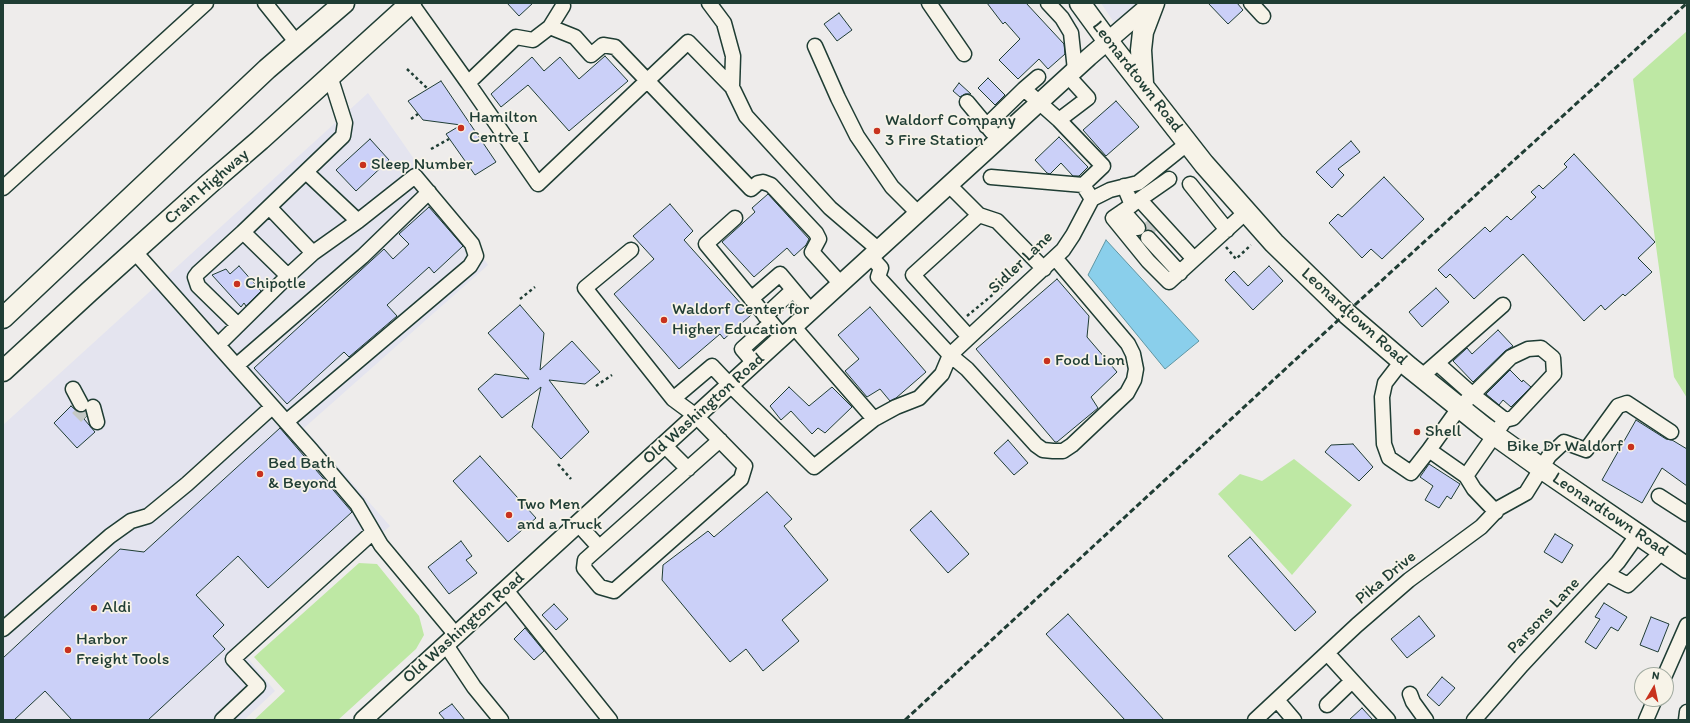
<!DOCTYPE html>
<style>
body{margin:0}
#map{position:relative;width:1690px;height:723px;overflow:hidden;background:#eeeceb;font-family:Itim,sans-serif}
canvas{display:block}
.frame{position:absolute;inset:0;border:4px solid #1f3d34;pointer-events:none}
.north{position:absolute;left:1634px;top:667px;width:40px;height:40px;box-sizing:border-box;background:#f7f3e8;border:1px solid #a1aaa0;border-radius:50%;rotate:9deg;font-size:11px;font-weight:700;line-height:16px;text-align:center;color:#1f3d34}
.north::after{content:'';display:block;margin:auto;width:14px;height:18px;background:#c8321e;clip-path:polygon(50% 0,100% 100%,50% 72%,0 100%)}
</style>
<div id="map">
<canvas width="1690" height="723"></canvas>
<div class="frame"></div>
<div class="north">N</div>
</div>
<script>
const context = document.querySelector('canvas').getContext('2d');
context.lineJoin = 'round';
function fillPath(path, color) { context.fillStyle = color; context.fill(path, 'evenodd'); }
const shape = rows => new Path2D(rows.map(r => 'M' + r).join(''));
function strokePath(path, color, width, dash) { context.strokeStyle = color; context.lineWidth = width; context.lineCap = dash ? 'butt' : 'round'; context.setLineDash(dash || []); context.stroke(path); }
function write(font, color, halo, rows, align = 'center') {
  context.font = font + ' Itim,sans-serif'; context.lineWidth = 3.5; context.setLineDash([]); context.textBaseline = 'middle'; context.strokeStyle = halo; context.fillStyle = color; for (const [text, x, y, turn = 0] of rows) {
    context.save(); context.translate(x, y); context.rotate((+turn || 0) * Math.PI / 180); context.textAlign = isNaN(turn) ? turn : align; if (halo) context.strokeText(text, 0, 0); context.fillText(text, 0, 0); context.restore();
  }
}
fillPath(shape([
 [1101,3,1137,3,1115,24],
 [368,93,488,265,304,428,390,526,246,656,275,691,244,720,3,720,3,425]
]), '#e4e4ef');
fillPath(shape([
 [1687,31,1687,398,1674,377,1633,79],
 [1294,459,1352,505,1292,575,1218,494,1240,474,1262,481],
 [359,563,377,564,419,616,424,635,416,649,338,720,254,720,285,691,254,657]
]), '#bee8a4');
const water = shape([
 [1106,240,1199,341,1165,369,1088,275,1106,240]
]);
fillPath(water, '#8acfeb');
strokePath(water, '#5f95a2', 1);
const building = shape([
 [507,3,533,3,519,16,507,3],
 [987,3,1026,3,1064,44,1065,54,1048,69,1039,59,1018,79,999,60,1020,39,1005,22,1003,24,987,3],
 [1208,3,1237,3,1243,10,1228,24,1208,3],
 [839,13,852,30,837,41,824,24,839,13],
 [605,56,628,81,569,131,528,85,501,107,491,94,532,57,544,71,560,57,579,79,605,56],
 [988,78,1005,95,995,105,978,88,988,78],
 [441,81,496,162,475,175,446,134,461,125,423,120,408,101,441,81],
 [959,83,971,94,965,94,960,97,953,91,959,83],
 [1116,101,1139,127,1106,156,1083,130,1116,101],
 [1059,137,1088,167,1079,176,1073,176,1061,163,1050,174,1047,173,1035,160,1059,137],
 [370,139,389,160,356,191,336,170,370,139],
 [1351,141,1360,152,1338,169,1344,175,1332,188,1316,172,1351,141],
 [1574,154,1655,242,1638,258,1652,272,1625,296,1623,294,1605,310,1601,305,1584,321,1523,254,1474,299,1450,274,1446,278,1438,270,1485,227,1490,232,1507,216,1511,220,1536,197,1531,192,1539,185,1543,189,1567,167,1564,164,1574,154],
 [1384,177,1424,219,1382,259,1371,249,1362,258,1329,223,1338,214,1342,217,1384,177],
 [768,194,809,239,806,245,794,256,787,248,754,277,722,242,755,212,752,208,768,194],
 [670,204,693,231,684,240,751,315,724,339,720,334,679,369,614,294,654,259,633,236,670,204],
 [429,207,463,246,434,273,429,267,387,305,397,316,349,357,344,352,287,404,254,368,384,249,393,259,409,244,399,234,429,207],
 [239,266,261,291,246,306,244,303,241,307,212,275,226,269,230,274,239,266],
 [1269,266,1283,281,1253,310,1225,280,1234,271,1248,286,1269,266],
 [1057,279,1089,316,1087,337,1117,372,1091,397,1098,408,1057,442,1055,442,976,349,1057,279],
 [1436,288,1449,302,1422,327,1409,312,1436,288],
 [520,305,544,333,540,370,572,341,600,372,585,384,549,380,589,432,561,459,532,427,541,387,502,418,478,389,495,374,529,379,488,333,520,305],
 [870,307,926,372,896,398,890,401,880,389,867,397,845,371,859,359,838,335,870,307],
 [1498,330,1513,346,1505,351,1473,382,1453,361,1467,348,1472,354,1498,330],
 [1510,370,1522,382,1523,380,1531,387,1511,407,1503,400,1499,405,1486,394,1510,370],
 [789,387,809,406,832,387,852,407,825,433,818,428,812,434,791,411,781,420,770,406,789,387],
 [71,406,79,413,85,411,87,416,84,419,95,432,77,448,54,423,71,406],
 [1636,420,1666,439,1672,440,1687,449,1687,486,1662,468,1642,503,1602,480,1636,420],
 [280,428,352,512,268,588,238,556,196,595,224,625,213,636,225,649,148,720,72,720,45,691,14,720,3,720,3,658,120,549,144,552,280,428],
 [1008,440,1028,463,1014,475,994,453,1008,440],
 [1353,444,1373,467,1359,481,1325,452,1331,445,1353,444],
 [480,456,536,518,508,542,453,481,480,456],
 [1429,464,1460,484,1451,499,1447,496,1439,508,1425,500,1433,486,1420,477,1429,464],
 [767,492,792,519,784,526,828,580,782,620,799,641,763,671,746,649,730,662,662,580,663,565,708,531,714,537,767,492],
 [931,511,969,554,948,573,910,530,931,511],
 [1555,534,1573,545,1562,563,1544,552,1555,534],
 [1250,537,1316,612,1295,631,1228,556,1250,537],
 [461,541,472,556,466,560,477,573,449,594,428,567,461,541],
 [1604,603,1627,617,1618,631,1611,627,1596,649,1585,642,1600,619,1595,617,1604,603],
 [554,604,568,619,556,630,542,615,554,604],
 [1068,614,1164,720,1125,720,1046,634,1068,614],
 [1419,616,1435,636,1407,658,1391,639,1419,616],
 [1651,617,1669,624,1658,652,1640,645,1651,617],
 [525,628,544,651,534,660,514,639,525,628],
 [1442,677,1455,688,1439,706,1427,695,1442,677],
 [452,704,465,720,445,720,439,713,452,704],
 [1362,708,1373,720,1349,720,1362,708]
]);
fillPath(building, '#cbd0f8');
strokePath(building, '#1f3d34', 1);
strokePath(shape([
 [1147,221,1156,231],
 [1133,232,1143,243],
 [77,408,86,417]
]), '#c5c9c6', 14, [14, 7]);
const minor = shape([
 [265,3,297,43],
 [411,3,468,83,516,37,533,40,550,27,575,37,591,55,603,45,615,47,751,189,758,183,763,182,771,185,816,233,819,239,812,252,841,284],
 [709,3,724,23,733,56,732,87,746,116,830,208,879,250],
 [929,3,964,54],
 [1048,3,1062,18,1071,33,1075,70],
 [1251,3,1263,16],
 [550,27,563,6],
 [815,46,838,98,857,136,892,187,918,213],
 [1038,77,1024,89,1059,120,1088,98,1068,76],
 [468,83,538,184,688,42,732,87],
 [967,102,992,132],
 [1059,120,1103,166,1083,185,1092,199],
 [986,126,1024,89],
 [306,172,358,221],
 [991,177,1083,185],
 [1190,184,1227,230],
 [949,185,979,215,913,275,969,337],
 [1124,186,1132,205,1113,218,1148,261,1169,282,1246,212],
 [3,188,206,3],
 [1140,200,1194,259],
 [1133,204,1169,179],
 [270,208,313,253,288,276],
 [1123,211,1138,228],
 [979,215,997,221,1044,269],
 [735,218,706,244,783,337],
 [1148,238,1180,273],
 [631,250,585,288,673,399,696,416,745,466,741,479,614,591,600,587,584,568,585,560,720,440],
 [134,251,312,451,357,504,381,545,456,635],
 [871,257,881,268,878,277,950,355,967,369,1036,445,1043,450,1053,451,1063,451,1072,445,1127,393,1134,380,1136,369,1133,354,1128,344,1056,259],
 [751,299,780,274,811,311],
 [765,316,793,290],
 [238,325,198,286,195,277,198,273,243,232],
 [218,345,288,276,243,232,343,136,345,123,330,76],
 [1402,361,1385,383,1382,397,1384,444,1389,458,1411,473,1429,450],
 [754,363,742,349,771,323],
 [1437,363,1473,395,1505,420],
 [236,366,363,256,429,192],
 [1421,377,1503,305],
 [73,389,81,404],
 [673,399,712,366,730,385,814,467,874,419,794,327],
 [93,407,97,422],
 [874,419,896,407,919,398,942,374,950,355,1063,250,1073,235,1092,199,1110,190,1138,183,1188,143],
 [286,422,470,266,476,256,472,244,415,176,358,221,313,253],
 [664,445,688,469],
 [1466,476,1505,420,1513,418,1554,374,1553,358,1541,348,1528,349,1511,357,1459,408,1429,450,1466,476,1474,489,1496,512],
 [1659,496,1687,514],
 [578,524,599,547],
 [1607,574,1628,585,1663,551],
 [506,590,610,720],
 [3,629,110,536,131,521,148,516,187,484,272,407],
 [446,645,474,687,501,720],
 [1327,653,1388,720],
 [1665,675,1687,625],
 [1410,694,1413,702,1426,720],
 [1277,700,1294,720],
 [1327,705,1352,681],
 [222,720,258,686,233,659,373,532],
 [1255,720,1357,625,1409,580,1481,527,1499,508,1526,493,1549,456,1564,442,1586,450,1618,406,1627,403,1671,432],
 [1474,720,1522,665,1618,562,1638,534],
 [1646,720,1655,699],
 [1686,720,1687,712]
]);
const major = shape([
 [363,720,1089,57,1152,3]
]);
const highway = shape([
 [1080,3,1107,40,1204,164,1274,243,1346,313,1409,367,1485,428,1541,468,1687,568],
 [1143,83,1141,50,1143,32,1154,3],
 [3,318,267,69,344,3],
 [3,371,90,291,209,184,260,140,411,3]
]);
strokePath(minor, '#1f3d34', 17);
strokePath(major, '#1f3d34', 20);
strokePath(highway, '#1f3d34', 23);
strokePath(shape([
 [407,69,428,89],
 [411,119,418,114],
 [431,149,449,139],
 [1226,247,1236,259,1251,245],
 [520,299,535,287],
 [967,316,1002,287],
 [596,386,612,375],
 [558,464,571,479]
]), '#1f3d34', 2.5, [3, 3]);
strokePath(minor, '#f7f3e8', 14);
strokePath(major, '#f7f3e8', 17);
strokePath(highway, '#f7f3e8', 20);
strokePath(shape([
 [905,720,1346,313,1687,3]
]), '#1f3d34', 3, [6, 3]);
for (const [x, y, r, color] of [
 [461,128,4,"#c8321e"],
 [877,131,4,"#c8321e"],
 [363,165,4,"#c8321e"],
 [237,284,4,"#c8321e"],
 [664,320,4,"#c8321e"],
 [1047,361,4,"#c8321e"],
 [1417,432,4,"#c8321e"],
 [1631,447,4,"#c8321e"],
 [260,474,4,"#c8321e"],
 [509,515,4,"#c8321e"],
 [94,608,4,"#c8321e"],
 [68,650,4,"#c8321e"]
]) { const dot = new Path2D(); dot.arc(x, y, r, 0, 2 * Math.PI); context.fillStyle = color; context.fill(dot); strokePath(dot, '#f7f3e8', 1.5); }
write('17px', '#1f3d34', '#f7f3e8', [
 ["Leonardtown Road",1137,77,52],
 ["Crain Highway",207,187,-41],
 ["Sidler Lane",1021,263,-44],
 ["Leonardtown Road",1354,317,42],
 ["Old Washington Road",704,409,-42],
 ["Leonardtown Road",1610,515,34],
 ["Pika Drive",1386,578,-40],
 ["Parsons Lane",1544,616,-47],
 ["Old Washington Road",464,628,-42]
]);
write('17px', '#1f3d34', '#f7f3e8', [
 ["Hamilton",469,118],
 ["Centre I",469,138],
 ["Waldorf Company",885,121],
 ["3 Fire Station",885,141],
 ["Sleep Number",371,165],
 ["Chipotle",245,284],
 ["Waldorf Center for",672,310],
 ["Higher Education",672,330],
 ["Food Lion",1055,361],
 ["Shell",1425,432],
 ["Bike Dr Waldorf",1623,447,"right"],
 ["Bed Bath",268,464],
 ["& Beyond",268,484],
 ["Two Men",517,505],
 ["and a Truck",517,525],
 ["Aldi",102,608],
 ["Harbor",76,640],
 ["Freight Tools",76,660]
], 'left');
</script>
